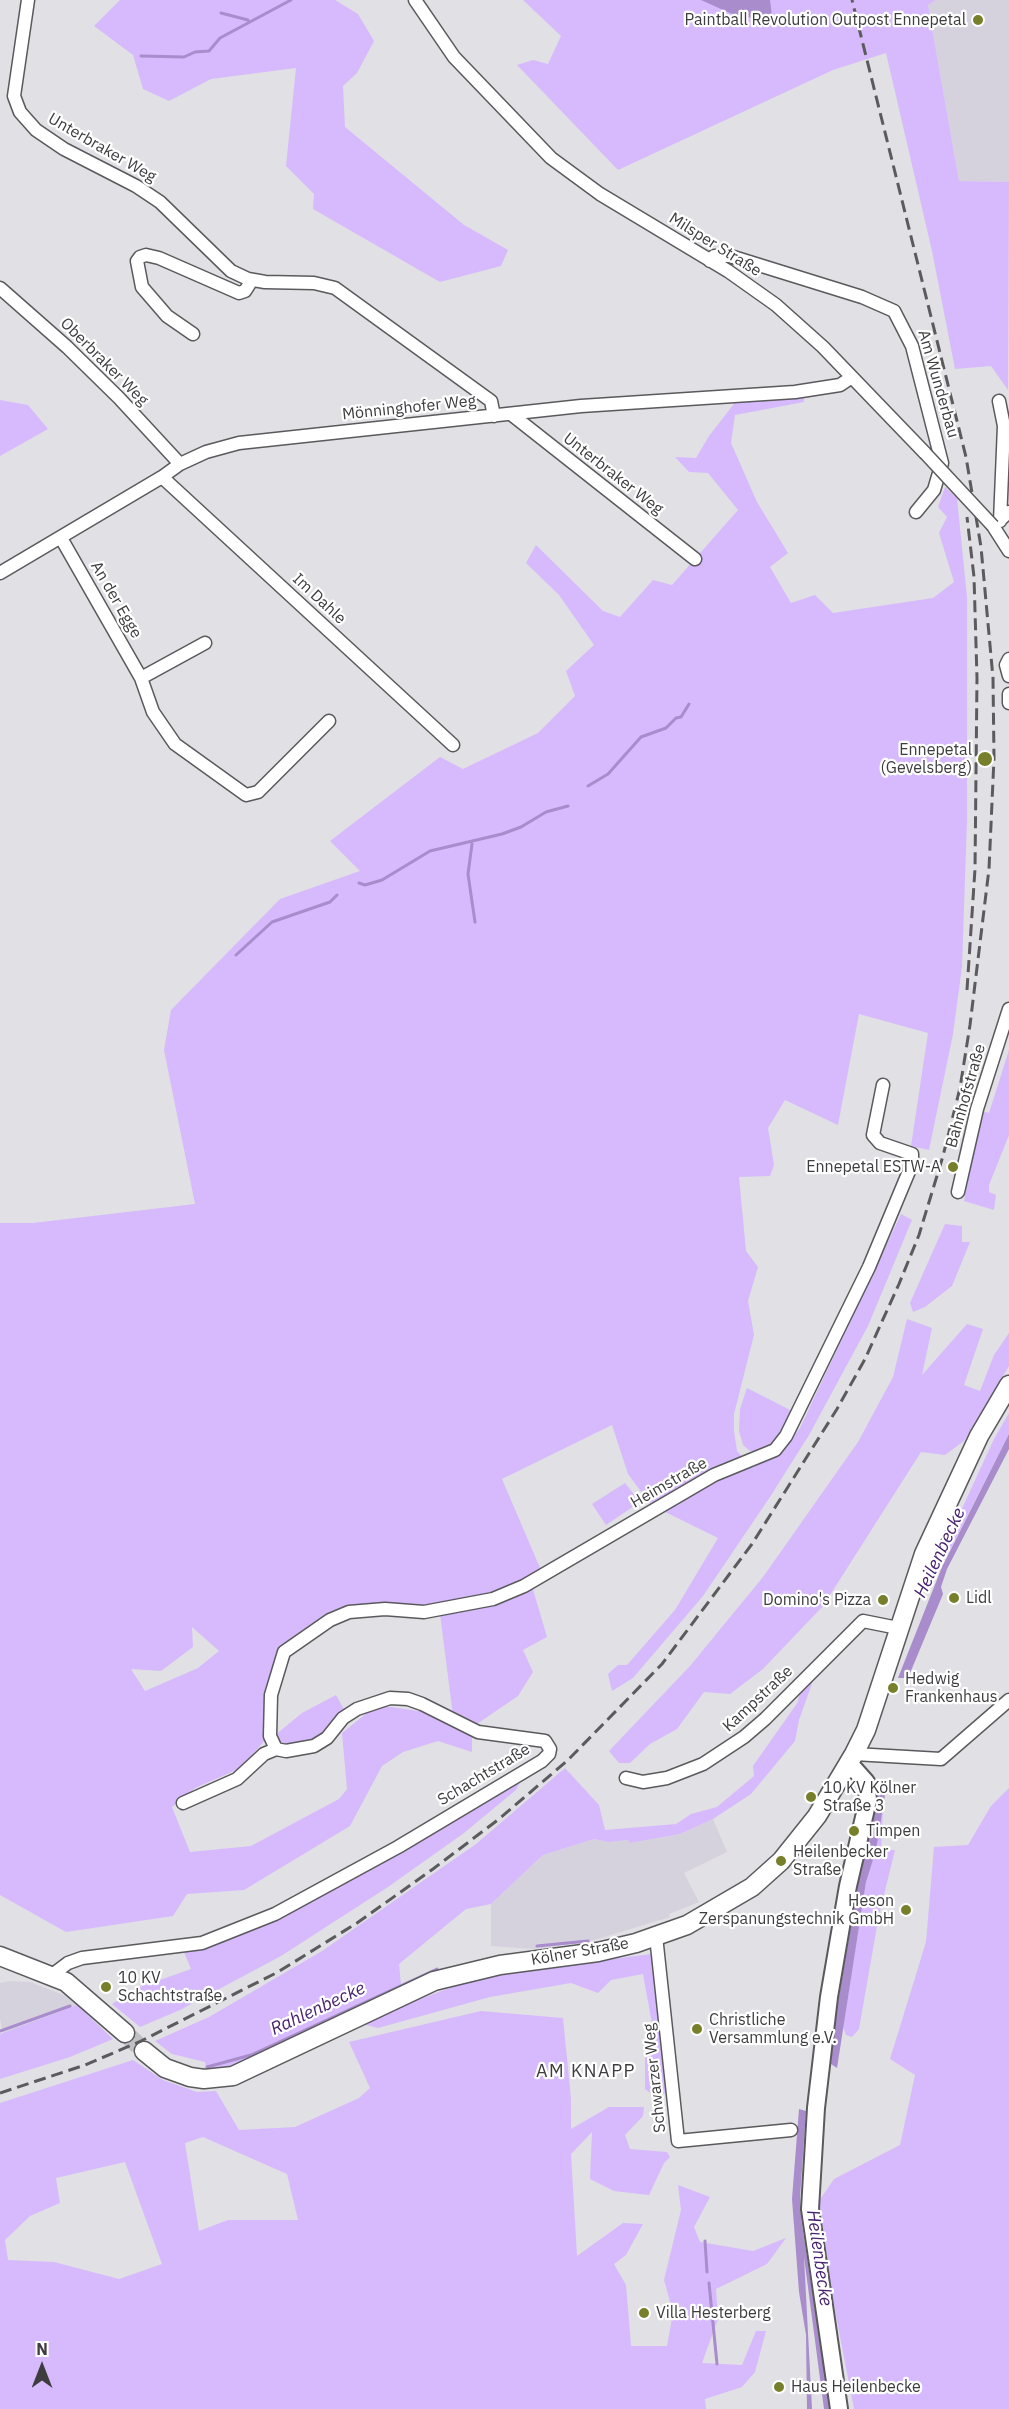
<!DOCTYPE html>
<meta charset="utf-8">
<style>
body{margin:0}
#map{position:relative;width:1009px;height:2409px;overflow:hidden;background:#e1e0e4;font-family:"IBM Plex Sans",sans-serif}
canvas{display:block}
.north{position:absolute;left:12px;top:2337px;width:60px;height:60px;-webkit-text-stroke:4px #fff;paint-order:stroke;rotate:0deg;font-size:16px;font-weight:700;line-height:24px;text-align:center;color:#3d3c3e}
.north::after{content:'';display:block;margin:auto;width:21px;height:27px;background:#3d3c3e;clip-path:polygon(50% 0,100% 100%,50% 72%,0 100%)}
</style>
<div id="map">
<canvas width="1009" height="2409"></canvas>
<div class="north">N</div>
</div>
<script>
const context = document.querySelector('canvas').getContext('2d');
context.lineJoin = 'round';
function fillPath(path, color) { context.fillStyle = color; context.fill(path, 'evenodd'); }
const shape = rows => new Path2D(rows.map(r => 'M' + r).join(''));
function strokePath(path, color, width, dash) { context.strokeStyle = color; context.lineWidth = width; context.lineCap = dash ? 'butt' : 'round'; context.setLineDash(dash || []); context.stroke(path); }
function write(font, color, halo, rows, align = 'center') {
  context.font = font + ' "IBM Plex Sans",sans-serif'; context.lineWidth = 4.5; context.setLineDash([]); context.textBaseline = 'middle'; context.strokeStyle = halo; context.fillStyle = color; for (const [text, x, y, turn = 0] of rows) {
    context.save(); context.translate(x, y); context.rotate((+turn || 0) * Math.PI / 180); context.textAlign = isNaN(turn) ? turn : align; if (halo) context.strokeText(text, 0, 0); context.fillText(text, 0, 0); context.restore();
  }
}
fillPath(shape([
 [936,0,1009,0,1009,182,959,181,928,5],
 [713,1819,727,1852,684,1873,699,1902,669,1914,670,1917,591,1941,534,1949,491,1946,491,1904,543,1855,594,1839,608,1842,628,1840,630,1843,680,1834],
 [10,1981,30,1982,66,1996,77,2005,3,2033,0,2019,0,1983]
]), '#d6d2dd');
fillPath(shape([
 [120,0,335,0,358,14,374,41,357,73,343,86,345,127,464,225,508,250,501,266,440,282,313,209,314,194,286,166,296,68,211,79,169,101,143,89,133,55,94,26],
 [523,0,936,0,928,5,959,181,1009,182,1008,390,991,366,955,369,932,251,886,53,833,70,618,170,517,65,533,60,548,64,561,36],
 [804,391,804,402,735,415,731,443,757,502,788,553,770,567,791,603,815,595,833,613,933,598,954,582,939,533,947,517,938,507,945,487,957,498,967,597,967,820,962,967,953,1034,929,1150,911,1146,928,1033,859,1014,838,1125,785,1100,768,1128,774,1165,770,1176,739,1177,746,1251,758,1267,748,1301,754,1335,734,1414,734,1431,737,1451,752,1468,781,1452,800,1428,901,1214,912,1220,868,1326,809,1435,770,1497,703,1596,633,1678,612,1691,608,1674,618,1665,627,1665,675,1610,718,1538,651,1505,628,1474,612,1425,502,1479,540,1568,529,1576,547,1637,523,1650,533,1672,518,1696,474,1726,453,1716,439,1606,385,1605,348,1609,281,1651,266,1706,265,1740,241,1768,195,1788,172,1807,190,1852,251,1846,339,1799,347,1789,342,1733,377,1705,425,1712,472,1733,472,1752,438,1741,403,1752,382,1766,350,1826,244,1890,187,1894,173,1916,66,1932,0,1895,0,1223,33,1223,195,1204,164,1050,171,1010,280,899,360,871,330,841,440,757,463,769,538,733,575,696,566,671,594,645,559,595,526,563,536,545,603,611,620,617,653,580,672,585,738,510,708,473,689,472,675,457,696,458,709,436,737,400],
 [192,1627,219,1651,198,1668,145,1691,131,1669,161,1671,193,1647],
 [0,400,28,405,48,429,0,456],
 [1009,1050,1009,1135,989,1185,989,1192,996,1195,994,1210,964,1201,982,1111,989,1113],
 [945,1224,962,1226,962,1242,970,1242,952,1286,925,1307,913,1312,910,1303],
 [907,1319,932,1328,922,1375,967,1324,983,1329,964,1385,980,1391,994,1355,1009,1333,1009,1366,964,1441,945,1455,921,1452,823,1606,763,1669,730,1694,704,1692,677,1729,650,1744,630,1763,619,1763,609,1751,690,1666,763,1577,858,1442,893,1377],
 [747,1388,794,1412,774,1444,762,1451,750,1451,743,1445,739,1431,740,1409],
 [1009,1413,1009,1434,947,1556,942,1552,994,1439],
 [625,1483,640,1502,606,1525,592,1504],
 [814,1678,799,1720,795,1741,751,1794,713,1819,680,1834,630,1843,628,1840,608,1842,594,1839,543,1855,491,1904,466,1909,399,1964,401,1985,239,2065,207,2071,205,2062,172,2054,155,2041,209,2017,322,1951,476,1844,565,1768,599,1805,605,1830,676,1824,691,1814,717,1807,754,1776,753,1766,798,1702,799,1695],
 [336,1695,346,1713,321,1736,288,1746,277,1741,274,1736,302,1713],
 [521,1780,516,1790,464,1833,388,1887,281,1956,180,2010,140,2027,112,2004,137,1988,191,1969,184,1952,215,1946,216,1943],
 [1009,1788,1009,2409,854,2409,815,2207,834,2179,900,2145,915,2075,890,2059,926,1942,934,1847,968,1845,991,1806],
 [883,1810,881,1850,895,1850,879,1915,859,2029,852,2037,846,2035,843,2027,866,1882],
 [652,1954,667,2092,654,2096,645,2089,645,2042,653,2029,643,1974,611,1980,598,1993,571,1983,490,1997,378,2028,366,2025,367,2019,484,1975],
 [77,2005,113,2039,70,2057,0,2079,0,2034],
 [481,2011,563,2018,571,2099,571,2129,609,2107,644,2107,643,2116,625,2135,630,2149,667,2152,670,2157,664,2163,649,2195,614,2191,590,2179,592,2132,571,2154,577,2256,623,2223,643,2224,626,2255,614,2264,626,2285,631,2346,667,2346,673,2312,664,2280,681,2210,678,2185,710,2197,694,2227,700,2242,753,2251,786,2238,767,2264,716,2289,718,2319,702,2363,742,2365,756,2331,766,2331,755,2372,742,2387,705,2399,706,2409,0,2409,0,2103,133,2060,163,2080,197,2092,216,2091,239,2130,295,2127,359,2098,370,2088,349,2042],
 [203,2137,287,2174,298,2220,228,2220,199,2231,185,2143],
 [125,2162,162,2264,119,2279,54,2262,8,2260,5,2240,30,2216,60,2203,56,2178]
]), '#d6bafd');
fillPath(shape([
 [701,0,770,0,772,16,741,18],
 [1009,1434,1009,1449,947,1569,941,1587,943,1594,908,1678,898,1678,942,1567],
 [886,1789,876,1850,866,1882,837,2068,831,2064,836,2013,859,1879,877,1790],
 [799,2109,806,2111,800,2197,801,2218,830,2409,824,2409,804,2257,812,2409,807,2409,806,2335,799,2292,792,2199]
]), '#a88ccc');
strokePath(shape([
 [221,13,248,20],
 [141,56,184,57,195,52,209,51,220,38,291,0],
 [588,786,608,774,641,737,666,728,676,718,681,717,689,704],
 [472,844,468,874,475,922],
 [359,883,365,885,382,880,430,851,502,834,521,827,546,812,568,806],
 [236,955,272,922,330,902,337,895],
 [811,1855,823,1852],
 [537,1946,588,1941],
 [0,2031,70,2006],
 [207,2067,251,2055,437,1969],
 [705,2241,707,2272],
 [709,2283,717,2364]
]), '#a88ccc', 3);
strokePath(shape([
 [125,2033,144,2051]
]), '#c0bfc3', 18, [18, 9]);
const minor = shape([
 [28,0,14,96,20,112,36,130,64,149,136,186,160,202,231,271,248,279,265,282,314,283,335,288,491,401,494,416],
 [415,0,454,57,551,158,600,194,728,271,776,305,823,347,925,453],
 [710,261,714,256,730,256,862,297,894,311,912,346,942,463,934,490,916,512],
 [0,288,67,347,119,398,180,464],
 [193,334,167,316,142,287,137,261,140,257,146,255,159,258,239,293,245,291,252,280],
 [999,401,1004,426,1000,521],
 [511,414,695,559],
 [162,477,453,745],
 [1009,512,993,526,1009,551],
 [61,538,141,678,153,712,175,744,246,795,258,792,329,721],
 [0,573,162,477,180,464,206,452,239,443,581,406,795,392,840,385,852,377],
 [1009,659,1006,665,1009,676],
 [141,678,205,643],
 [1009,694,1009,703],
 [958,1192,977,1109,1009,1009],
 [276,1749,270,1736,271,1695,284,1652,330,1620,349,1612,385,1609,424,1612,493,1599,524,1586,714,1475,775,1450,786,1436,869,1267,912,1164,912,1154,880,1143,873,1135,883,1085],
 [854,1754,941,1759,1009,1700],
 [626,1778,643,1782,667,1778,703,1764,744,1737,765,1719,863,1621,898,1628],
 [656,1936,678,2141,791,2130],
 [52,1975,68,1963,82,1958,202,1943,275,1914,398,1847,542,1761,549,1754,550,1749,545,1741,478,1732,422,1704,408,1699,390,1698,357,1709,343,1718,327,1738,314,1746,286,1751,276,1749,264,1754,237,1779,183,1803]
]);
const secondary = shape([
 [839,2409,810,2209,816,2108,829,1997,848,1886,868,1800,866,1782,849,1763]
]);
const primary = shape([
 [0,1956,66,1982,125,2033],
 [144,2051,165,2068,190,2077,204,2079,233,2076,434,1981,500,1965,598,1952,636,1943,687,1925,752,1887,781,1861,817,1816,854,1754,866,1730,924,1554,979,1436,1009,1385]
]);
strokePath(minor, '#5a595c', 15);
strokePath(secondary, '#5a595c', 20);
strokePath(primary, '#5a595c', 21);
strokePath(minor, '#fff', 12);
strokePath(secondary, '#fff', 16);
strokePath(primary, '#fff', 18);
strokePath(shape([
 [967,990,975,869,977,678,974,577,967,517],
 [0,2093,85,2065,139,2042,278,1972,357,1923,433,1869,499,1819,568,1760,662,1664,752,1544,837,1409,865,1359,899,1284,919,1235,943,1156,960,1088,970,1025,989,869,994,758,993,678,981,547,966,457,852,0]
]), '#5b5a5d', 3, [12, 6]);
const minorBridge = shape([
 [925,453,993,526]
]);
strokePath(minorBridge, '#5a595c', 15, []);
strokePath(minorBridge, '#fff', 12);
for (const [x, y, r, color] of [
 [978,20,6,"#777f2a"],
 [985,759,8,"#777f2a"],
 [953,1167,6,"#777f2a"],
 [954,1598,6,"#777f2a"],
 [883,1600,6,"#777f2a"],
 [893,1688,6,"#777f2a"],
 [811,1797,6,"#777f2a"],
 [854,1831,6,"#777f2a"],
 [781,1861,6,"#777f2a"],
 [906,1910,6,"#777f2a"],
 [106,1987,6,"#777f2a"],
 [697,2029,6,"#777f2a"],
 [644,2313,6,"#777f2a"],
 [779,2387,6,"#777f2a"]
]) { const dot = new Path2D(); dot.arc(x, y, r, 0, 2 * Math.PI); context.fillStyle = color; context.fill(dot); strokePath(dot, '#fff', 2); }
write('16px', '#3d3c3e', '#fff', [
 ["Paintball Revolution Outpost Ennepetal",966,20,"right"],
 ["Ennepetal",972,750,"right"],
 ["(Gevelsberg)",972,768,"right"],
 ["Ennepetal ESTW-A",941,1167,"right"],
 ["Lidl",966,1598],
 ["Domino's Pizza",871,1600,"right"],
 ["Hedwig",905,1679],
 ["Frankenhaus",905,1697],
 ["10 KV Kölner",823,1788],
 ["Straße 3",823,1806],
 ["Timpen",866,1831],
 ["Heilenbecker",793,1852],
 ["Straße",793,1870],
 ["Heson",894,1901,"right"],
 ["Zerspanungstechnik GmbH",894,1919,"right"],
 ["10 KV",118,1978],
 ["Schachtstraße",118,1996],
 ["Christliche",709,2020],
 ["Versammlung e.V.",709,2038],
 ["Villa Hesterberg",656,2313],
 ["Haus Heilenbecke",791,2387]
], 'left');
write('16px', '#3d3c3e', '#fff', [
 ["Unterbraker Weg",102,148,30],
 ["Milsper Straße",715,245,32],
 ["Oberbraker Weg",104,362,45],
 ["Am Wunderbau",938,384,74],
 ["Mönninghofer Weg",409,408,-6],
 ["Unterbraker Weg",613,474,38],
 ["Im Dahle",319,599,43],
 ["An der Egge",116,600,60],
 ["Bahnhofstraße",966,1096,-74],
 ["Heimstraße",669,1483,-30],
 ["Kampstraße",758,1699,-43],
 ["Schachtstraße",484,1775,-31],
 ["Kölner Straße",580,1952,-10],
 ["Schwarzer Weg",655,2078,-96]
]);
write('italic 18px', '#48226e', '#fff', [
 ["Heilenbecke",940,1553,-65],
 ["Rahlenbecke",318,2009,-25],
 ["Heilenbecke",819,2258,82]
]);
context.letterSpacing = '1.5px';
write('18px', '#3d3c3e', '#fff', [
 ["AM KNAPP",586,2072]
]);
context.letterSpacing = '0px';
</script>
